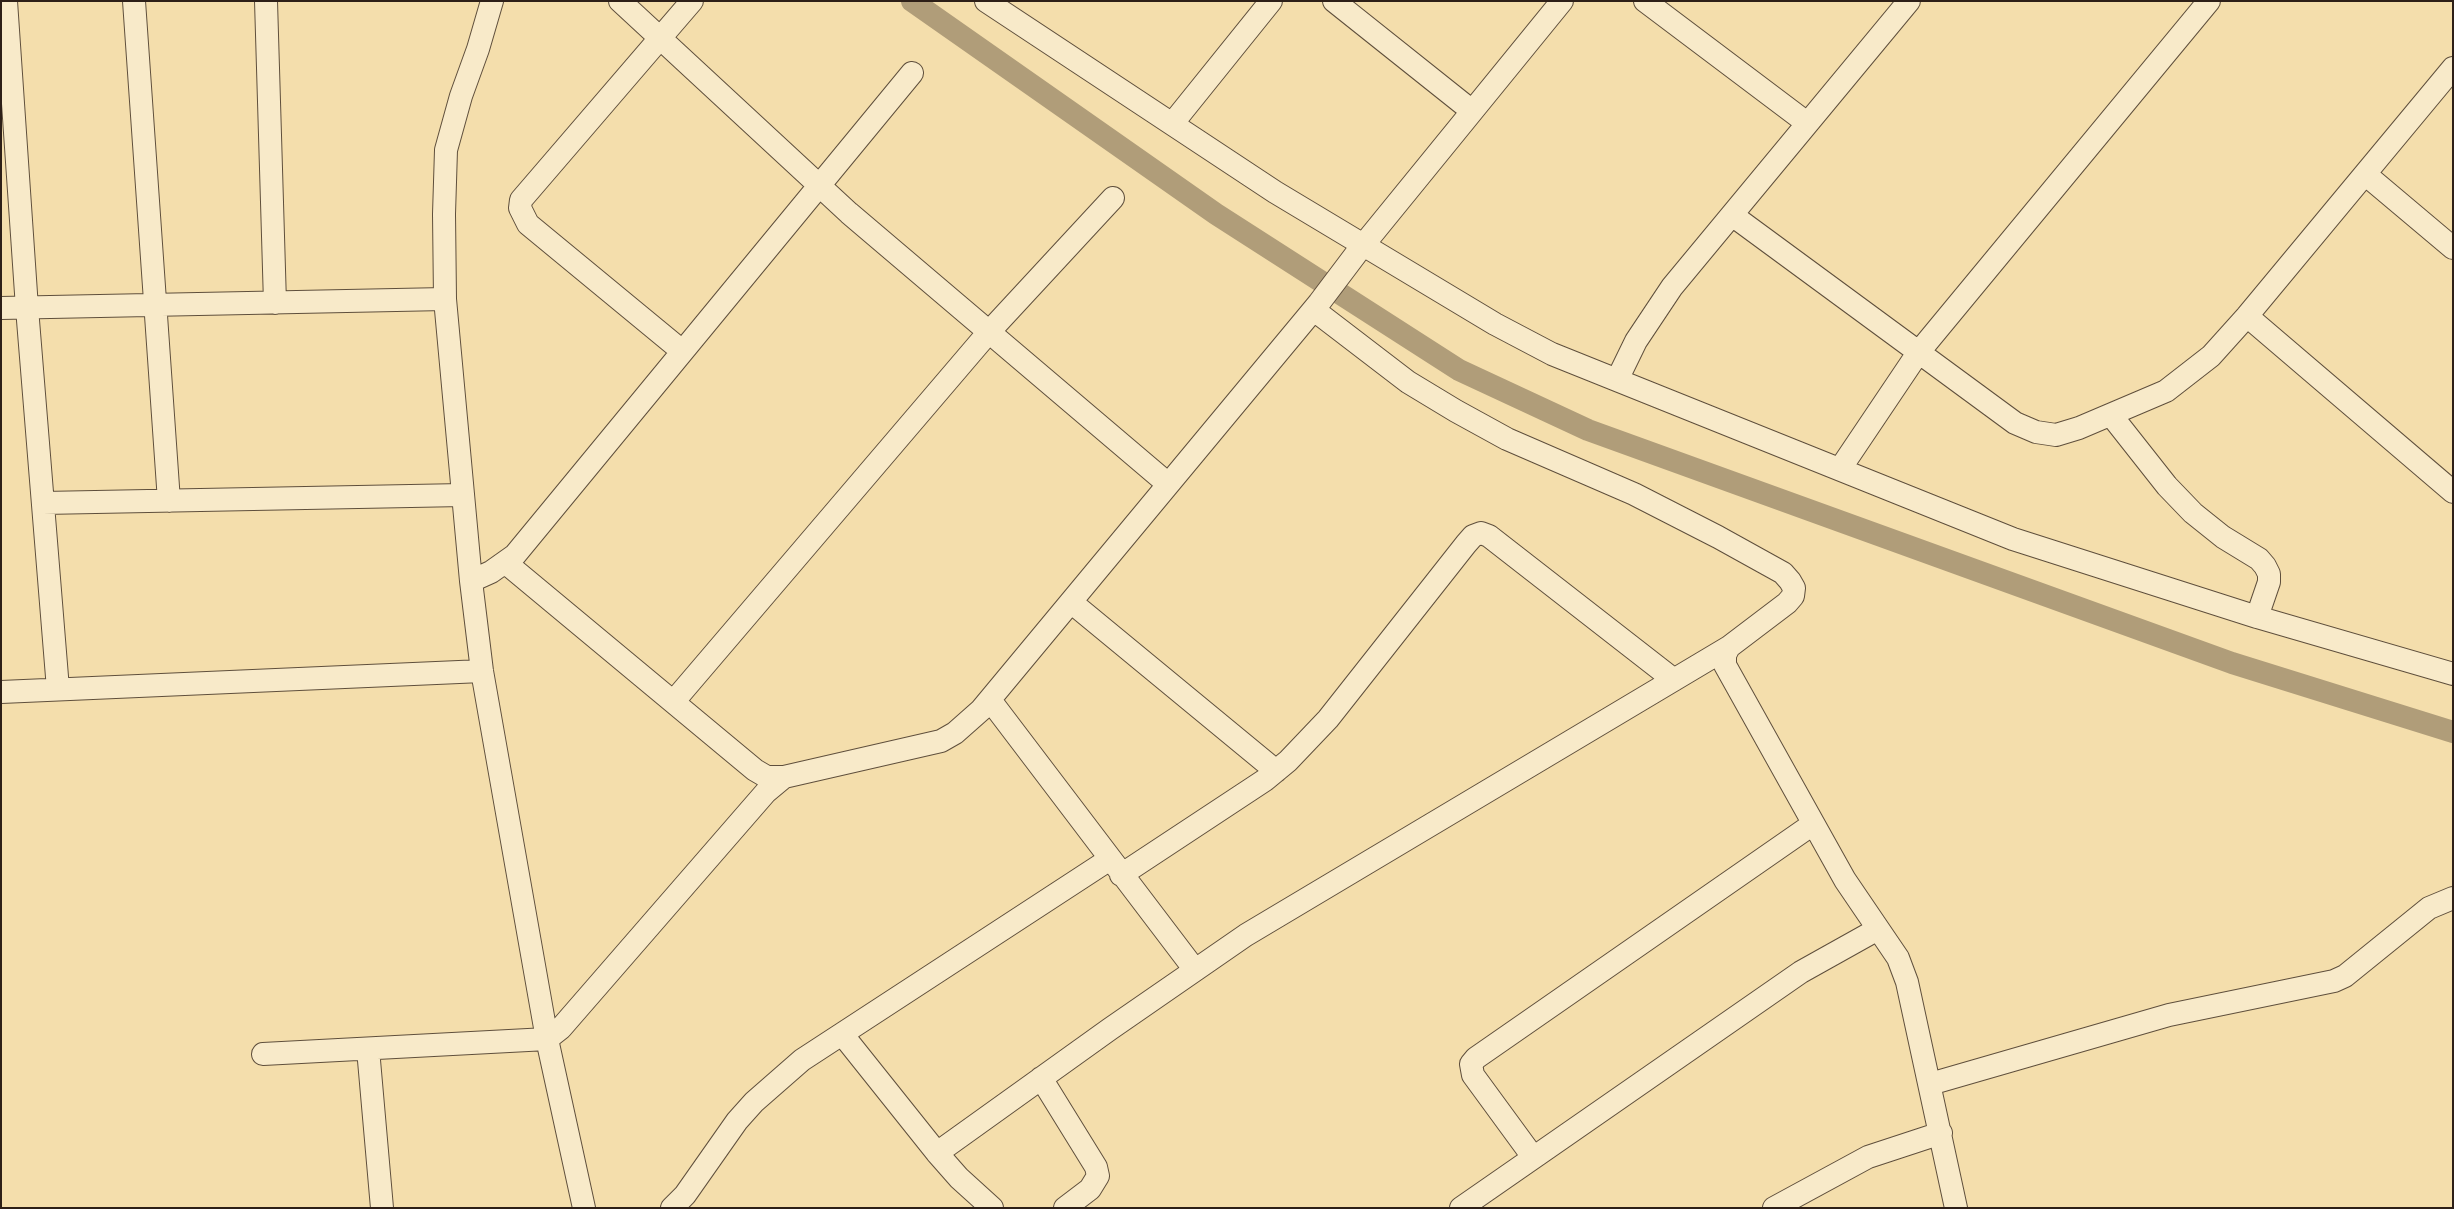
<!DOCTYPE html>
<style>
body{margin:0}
#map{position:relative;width:2454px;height:1209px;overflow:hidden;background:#f4deac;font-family:"Gentium Book Plus",serif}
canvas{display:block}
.frame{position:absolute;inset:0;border:2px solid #2d1f17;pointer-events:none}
</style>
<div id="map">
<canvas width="2454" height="1209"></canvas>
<div class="frame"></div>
</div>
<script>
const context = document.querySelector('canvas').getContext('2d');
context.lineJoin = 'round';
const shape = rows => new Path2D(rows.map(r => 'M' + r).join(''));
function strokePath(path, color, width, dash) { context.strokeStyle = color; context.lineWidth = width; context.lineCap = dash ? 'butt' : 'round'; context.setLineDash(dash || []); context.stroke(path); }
strokePath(shape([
 [912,1,1216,214,1459,370,1588,430,2232,663,2453,732]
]), '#b09d79', 22);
const minor = shape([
 [6,1,27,308,58,689],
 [134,1,169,501],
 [266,1,275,303],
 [492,1,478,49,461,96,446,150,444,214,445,299,471,581,482,671,547,1039,584,1208],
 [620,1,849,213,1168,484],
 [986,1,1275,192,1495,324,1552,354,2013,539,2257,617,2453,674],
 [1334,1,1472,111],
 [1645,1,1807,123],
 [1172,124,1271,1],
 [2365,174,2453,248],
 [1732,215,2015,423,2036,432,2056,435,2079,428,2166,391,2211,356,2247,316,2453,68],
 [1,308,445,299],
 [1314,310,1408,382,1456,411,1507,439,1634,494,1718,537,1783,573,1790,581,1794,588,1793,596,1787,603,1729,647,1725,655,1725,665,1845,880,1898,958,1907,982,1956,1208],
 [2247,316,2453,492],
 [682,351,528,224,520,208,521,200,692,1],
 [1617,380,1636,341,1672,287,1909,1],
 [2111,415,2167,486,2193,513,2223,537,2259,559,2265,566,2269,574,2269,582,2257,617],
 [1840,469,1918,353,2209,1],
 [43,503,463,495],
 [506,563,755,770,767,777,784,777,941,741,955,733,981,710,1319,303,1356,254,1562,1],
 [471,581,491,572,515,555,912,73],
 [1071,602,1276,771],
 [1,692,482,671],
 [990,700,1195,970],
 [674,701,988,333,1113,198],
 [1121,875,1265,780,1288,761,1328,719,1466,544,1473,536,1481,533,1489,536,1674,680],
 [842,1034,937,1153,959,1178,992,1208],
 [368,1049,382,1208],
 [263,1054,547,1039,561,1028,766,792,784,777],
 [1041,1078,1096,1167,1098,1176,1090,1189,1065,1208],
 [1930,1084,2169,1015,2334,981,2345,976,2429,908,2453,898],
 [937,1153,1110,1029,1246,935,1729,647],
 [1533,1157,1473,1075,1471,1064,1476,1058,1813,824],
 [672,1208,685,1195,737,1121,754,1102,802,1060,1110,859],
 [1461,1208,1801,972,1878,929],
 [1774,1208,1868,1157,1941,1133]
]);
strokePath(minor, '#5f4f3c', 24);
strokePath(minor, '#f8eac9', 22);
</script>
